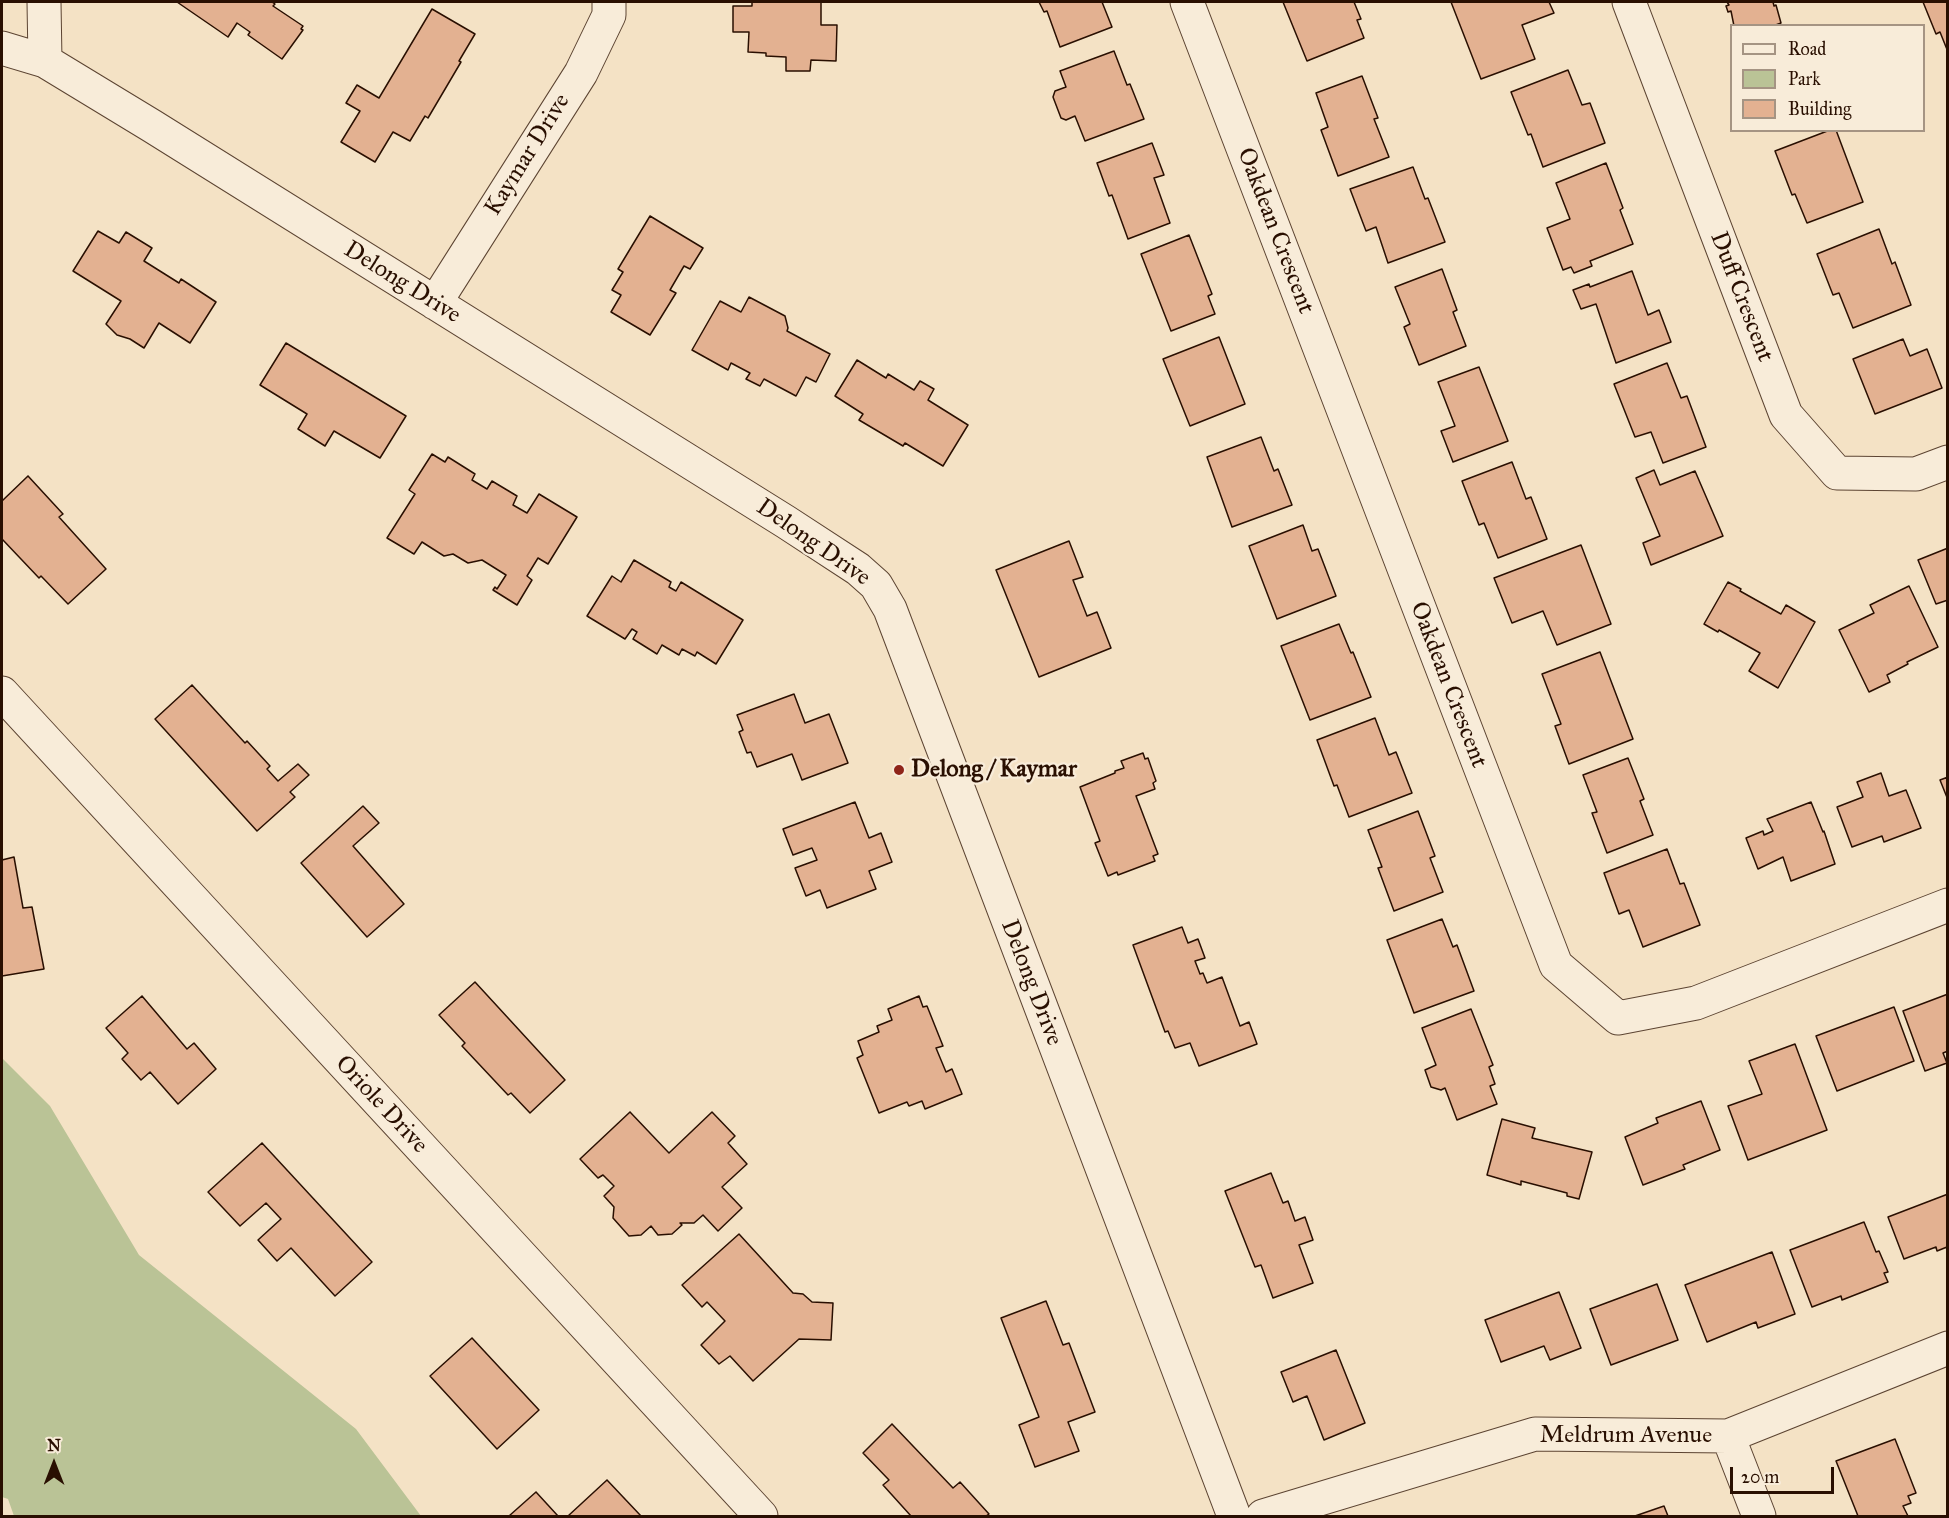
<!DOCTYPE html>
<style>
body{margin:0}
#map{position:relative;width:1949px;height:1518px;overflow:hidden;background:#f4e2c5;font-family:"IM FELL Great Primer",serif}
canvas{display:block}
.frame{position:absolute;inset:0;border:3px solid #290f01;pointer-events:none}
.legend{position:absolute;left:1730px;top:24px;width:195px;height:108px;box-sizing:border-box;background:#f8ecd9;border:2px solid #a59483;margin:0;padding:8px 10px;list-style:none;font-size:18px;color:#290f01}
.legend li{display:flex;align-items:center;gap:12px;height:30px}
.legend b{width:30px;border:2px solid #a59483}
.north{position:absolute;left:24px;top:1434px;width:60px;height:60px;-webkit-text-stroke:4px #f8ecd9;paint-order:stroke;rotate:0deg;font-size:16px;font-weight:700;line-height:24px;text-align:center;color:#290f01}
.north::after{content:'';display:block;margin:auto;width:21px;height:27px;background:#290f01;clip-path:polygon(50% 0,100% 100%,50% 72%,0 100%)}
.scale{position:absolute;left:1730px;top:1467px;width:104px;height:27px;box-sizing:border-box;border:3px solid #290f01;border-top:0;padding-left:8px;font-size:18px;line-height:21px;white-space:nowrap;color:#290f01;-webkit-text-stroke:4px #f8ecd9;paint-order:stroke}
</style>
<div id="map">
<canvas width="1949" height="1518"></canvas>
<div class="frame"></div>
<ul class="legend">
<li><b style="height:8px;background:#f8ecd9"></b>Road</li>
<li><b style="height:16px;background:#bac396"></b>Park</li>
<li><b style="height:16px;background:#e3b191"></b>Building</li>
</ul>
<div class="north">N</div>
<div class="scale">20 m</div>
</div>
<script>
const context = document.querySelector('canvas').getContext('2d');
context.lineJoin = 'round';
function fillPath(path, color) { context.fillStyle = color; context.fill(path, 'evenodd'); }
const shape = rows => new Path2D(rows.map(r => 'M' + r).join(''));
function strokePath(path, color, width, dash) { context.strokeStyle = color; context.lineWidth = width; context.lineCap = dash ? 'butt' : 'round'; context.setLineDash(dash || []); context.stroke(path); }
function write(font, color, halo, rows, align = 'center') {
  context.font = font + ' "IM FELL Great Primer",serif'; context.lineWidth = 4.5; context.setLineDash([]); context.textBaseline = 'middle'; context.strokeStyle = halo; context.fillStyle = color; for (const [text, x, y, turn = 0] of rows) {
    context.save(); context.translate(x, y); context.rotate((+turn || 0) * Math.PI / 180); context.textAlign = isNaN(turn) ? turn : align; if (halo) context.strokeText(text, 0, 0); context.fillText(text, 0, 0); context.restore();
  }
}
fillPath(shape([
 [2,1058,50,1106,139,1255,356,1429,421,1516,14,1516,8,1499,2,1497]
]), '#bac396');
const building = shape([
 [177,2,272,2,275,4,273,6,303,26,301,29,303,30,282,59,248,35,250,32,237,23,228,37,177,2],
 [752,2,821,2,821,25,837,25,836,61,811,60,810,71,786,71,786,57,766,56,766,53,748,52,749,32,733,32,733,6,752,6,752,2],
 [1039,2,1102,2,1112,27,1060,47,1047,11,1044,12,1039,2],
 [1283,2,1354,2,1361,19,1357,20,1364,38,1307,61,1283,2],
 [1451,2,1549,2,1554,13,1522,25,1535,59,1481,79,1451,2],
 [1727,2,1773,2,1774,6,1776,5,1781,23,1773,26,1734,26,1731,11,1728,12,1726,6,1729,5,1727,2],
 [1923,2,1948,2,1948,52,1940,32,1936,34,1923,2],
 [432,9,475,34,459,61,461,62,428,118,425,116,410,141,393,132,375,162,341,142,360,111,346,103,357,85,379,98,432,9],
 [1114,51,1127,85,1130,84,1144,119,1085,141,1075,116,1066,120,1061,118,1053,97,1055,91,1066,87,1060,71,1114,51],
 [1568,70,1582,105,1590,103,1605,143,1543,167,1531,134,1528,135,1511,92,1568,70],
 [1362,76,1378,118,1374,119,1389,157,1338,176,1321,130,1328,127,1316,93,1362,76],
 [1830,130,1836,130,1863,202,1807,223,1795,194,1792,195,1775,151,1830,130],
 [1152,143,1164,175,1154,178,1170,223,1128,239,1112,195,1109,196,1097,163,1152,143],
 [1606,163,1623,208,1620,210,1633,244,1590,261,1592,266,1574,273,1571,267,1563,270,1547,228,1570,219,1556,183,1606,163],
 [1413,167,1425,199,1428,198,1445,242,1388,263,1376,227,1366,231,1350,189,1413,167],
 [650,216,703,248,690,269,684,266,670,290,676,293,650,335,611,312,621,295,612,290,623,272,618,269,650,216],
 [1879,229,1892,264,1895,262,1911,305,1853,328,1839,293,1833,295,1817,254,1879,229],
 [98,231,119,243,126,232,152,248,144,261,179,283,181,279,216,302,190,343,159,323,144,348,130,339,117,335,106,324,121,301,73,271,98,231],
 [1189,235,1212,294,1208,296,1215,314,1171,331,1141,254,1189,235],
 [1442,269,1457,310,1453,312,1466,346,1419,365,1404,327,1410,324,1395,287,1442,269],
 [1632,271,1648,315,1659,310,1671,342,1616,363,1596,304,1581,309,1573,290,1589,284,1590,287,1632,271],
 [749,297,785,316,788,328,787,331,830,354,816,382,806,377,796,396,764,379,760,386,746,379,750,373,731,363,728,370,692,350,720,301,741,312,749,297],
 [1219,337,1245,404,1190,426,1163,359,1219,337],
 [1903,339,1910,356,1927,349,1942,388,1875,414,1853,359,1903,339],
 [286,343,406,416,380,458,334,431,325,446,298,429,307,414,260,385,286,343],
 [857,360,886,378,888,374,914,390,920,381,934,389,928,400,968,425,943,466,905,443,903,446,859,420,863,414,835,396,857,360],
 [1667,363,1681,398,1687,396,1706,447,1663,463,1651,432,1635,437,1614,384,1667,363],
 [1479,367,1508,441,1453,462,1441,431,1455,426,1438,382,1479,367],
 [1261,437,1274,471,1278,469,1292,505,1232,527,1207,457,1261,437],
 [432,454,445,462,448,457,475,474,472,480,487,489,492,481,517,496,513,505,527,513,539,494,577,517,548,564,538,558,527,576,532,580,517,605,493,590,495,587,497,589,506,575,482,560,468,563,453,554,444,556,422,542,414,554,387,538,415,494,409,490,432,454],
 [1512,462,1526,499,1531,497,1547,539,1498,558,1484,523,1479,525,1462,481,1512,462],
 [1654,470,1660,485,1695,471,1723,536,1651,565,1643,543,1660,536,1636,478,1654,470],
 [28,476,63,514,59,517,106,569,68,604,41,576,39,578,2,539,2,501,28,476],
 [1303,525,1312,551,1318,549,1336,596,1277,619,1249,546,1303,525],
 [1069,541,1083,577,1073,580,1087,616,1097,612,1111,648,1039,677,996,570,1069,541],
 [1581,545,1611,624,1557,645,1543,611,1512,623,1494,578,1581,545],
 [1948,548,1948,600,1936,604,1918,560,1948,548],
 [634,560,671,582,669,587,676,591,681,582,743,620,716,664,697,652,695,656,682,649,679,655,662,645,657,654,633,639,637,632,632,629,625,639,587,616,612,576,621,582,634,560],
 [1728,582,1741,589,1740,591,1781,614,1786,605,1815,622,1778,688,1749,671,1760,653,1719,630,1718,632,1704,624,1728,582],
 [1909,586,1938,647,1907,662,1908,664,1887,675,1890,682,1869,692,1839,630,1874,613,1870,605,1909,586],
 [1339,624,1351,653,1353,652,1371,697,1310,720,1281,646,1339,624],
 [1600,652,1633,739,1569,764,1555,726,1561,724,1542,674,1600,652],
 [192,685,245,743,247,741,270,766,267,769,278,781,298,764,309,775,290,792,295,797,257,831,155,719,192,685],
 [794,694,805,723,829,714,848,763,802,780,792,754,757,767,751,752,747,753,739,732,743,730,737,715,794,694],
 [1375,718,1389,755,1396,752,1412,793,1349,817,1337,785,1334,786,1317,740,1375,718],
 [1143,753,1145,759,1148,758,1156,781,1153,783,1155,789,1136,796,1158,854,1153,856,1155,861,1118,875,1117,872,1108,876,1095,843,1100,841,1080,787,1115,773,1115,771,1124,768,1121,761,1143,753],
 [1628,758,1644,799,1640,801,1653,835,1607,853,1592,813,1597,812,1583,775,1628,758],
 [1881,773,1889,796,1906,790,1921,828,1884,842,1882,836,1852,847,1837,807,1863,797,1857,782,1881,773],
 [1948,777,1948,800,1940,780,1948,777],
 [855,802,869,838,881,833,892,862,869,871,876,889,827,908,820,890,806,896,795,868,817,860,812,848,793,855,783,829,855,802],
 [1811,802,1823,832,1824,831,1835,864,1791,881,1783,857,1758,869,1746,838,1763,831,1764,835,1773,831,1767,819,1811,802],
 [363,806,379,823,353,846,404,904,367,937,301,863,363,806],
 [1418,811,1435,856,1430,858,1443,892,1394,911,1378,868,1382,867,1368,830,1418,811],
 [1667,849,1680,884,1684,883,1700,925,1643,947,1629,910,1619,914,1604,873,1667,849],
 [14,857,23,908,32,907,44,969,2,976,2,860,14,857],
 [1442,919,1453,947,1457,945,1474,991,1414,1013,1387,940,1442,919],
 [1182,927,1188,943,1198,939,1205,958,1195,961,1200,974,1203,973,1207,983,1222,977,1240,1026,1249,1022,1257,1044,1199,1066,1190,1043,1175,1048,1168,1031,1165,1032,1133,945,1182,927],
 [475,982,565,1080,530,1113,511,1093,508,1095,462,1046,465,1043,439,1015,475,982],
 [1948,994,1948,1051,1943,1053,1947,1063,1925,1071,1903,1011,1948,994],
 [142,996,187,1049,194,1043,216,1069,178,1104,150,1072,141,1080,122,1059,128,1053,106,1028,142,996],
 [919,996,923,1007,927,1006,943,1046,936,1048,946,1072,952,1069,962,1094,925,1109,922,1101,909,1106,907,1102,879,1113,857,1058,863,1055,858,1041,879,1032,877,1026,892,1020,888,1009,919,996],
 [1894,1007,1914,1061,1837,1091,1816,1036,1894,1007],
 [1471,1009,1493,1065,1489,1067,1495,1084,1490,1086,1497,1104,1457,1120,1445,1088,1441,1090,1431,1087,1425,1070,1436,1065,1422,1028,1471,1009],
 [1795,1044,1827,1130,1748,1160,1728,1106,1762,1094,1749,1061,1795,1044],
 [1701,1101,1720,1150,1683,1165,1685,1169,1643,1185,1625,1137,1658,1123,1656,1118,1701,1101],
 [630,1112,669,1153,712,1112,735,1136,728,1143,747,1164,722,1187,742,1208,718,1231,703,1215,694,1223,680,1223,682,1225,672,1234,658,1235,651,1226,641,1235,629,1236,613,1218,614,1207,604,1196,614,1186,603,1175,598,1178,580,1159,630,1112],
 [1502,1119,1535,1128,1532,1138,1592,1152,1579,1199,1567,1196,1567,1193,1521,1181,1521,1185,1487,1175,1502,1119],
 [262,1143,372,1262,335,1296,291,1248,277,1261,258,1240,281,1219,266,1203,240,1226,208,1192,262,1143],
 [1271,1173,1283,1203,1288,1201,1295,1221,1305,1217,1313,1240,1299,1245,1313,1283,1273,1298,1261,1265,1255,1267,1225,1191,1271,1173],
 [1948,1194,1948,1250,1947,1247,1937,1251,1936,1247,1904,1259,1888,1217,1948,1194],
 [1864,1222,1876,1252,1879,1251,1888,1272,1884,1273,1888,1282,1842,1300,1841,1296,1812,1307,1790,1250,1864,1222],
 [739,1234,793,1293,803,1294,812,1302,833,1303,831,1340,799,1339,753,1381,730,1356,719,1364,701,1345,725,1321,707,1302,702,1307,682,1285,739,1234],
 [1772,1252,1795,1314,1758,1328,1756,1322,1707,1342,1685,1285,1772,1252],
 [1657,1284,1678,1340,1611,1365,1590,1309,1657,1284],
 [1559,1292,1581,1348,1550,1360,1544,1346,1501,1362,1485,1320,1559,1292],
 [1046,1301,1063,1345,1069,1343,1095,1412,1068,1422,1079,1451,1035,1467,1019,1425,1039,1417,1001,1318,1046,1301],
 [472,1338,539,1410,497,1449,430,1376,472,1338],
 [1336,1350,1365,1423,1324,1440,1307,1396,1293,1402,1281,1372,1336,1350],
 [892,1424,953,1488,960,1482,989,1514,986,1516,911,1516,883,1485,889,1480,863,1453,892,1424],
 [1895,1439,1916,1493,1908,1496,1911,1503,1903,1506,1908,1516,1858,1516,1836,1461,1895,1439],
 [607,1480,641,1516,568,1516,607,1480],
 [536,1492,558,1516,509,1516,536,1492],
 [1664,1506,1668,1516,1635,1516,1664,1506]
]);
fillPath(building, '#e3b191');
strokePath(building, '#290f01', 1.5);
const street = shape([
 [44,2,45,61],
 [1187,2,1556,965,1618,1018,1696,1003,1948,905],
 [1629,2,1786,415,1837,473,1916,474,1948,462],
 [2,48,45,61,152,126,786,522,858,569,876,585,890,609,1234,1516],
 [435,303,581,73,609,15,609,2],
 [2,693,761,1516],
 [1728,1436,1759,1516],
 [1263,1516,1535,1434,1728,1436,1948,1348]
]);
strokePath(street, '#5c4432', 35);
strokePath(street, '#f8ecd9', 33);
for (const [x, y, r, color] of [
 [899,770,6,"#8f2418"]
]) { const dot = new Path2D(); dot.arc(x, y, r, 0, 2 * Math.PI); context.fillStyle = color; context.fill(dot); strokePath(dot, '#f8ecd9', 2); }
write('24px', '#290f01', '#f8ecd9', [
 ["Kaymar Drive",528,155,-58],
 ["Oakdean Crescent",1275,231,69],
 ["Delong Drive",402,283,32],
 ["Duff Crescent",1741,297,69],
 ["Delong Drive",813,543,35],
 ["Oakdean Crescent",1448,685,69],
 ["Delong Drive",1031,983,69],
 ["Oriole Drive",381,1105,47],
 ["Meldrum Avenue",1626,1436]
]);
write('bold 24px', '#290f01', '#f8ecd9', [
 ["Delong / Kaymar",911,770]
], 'left');
</script>
